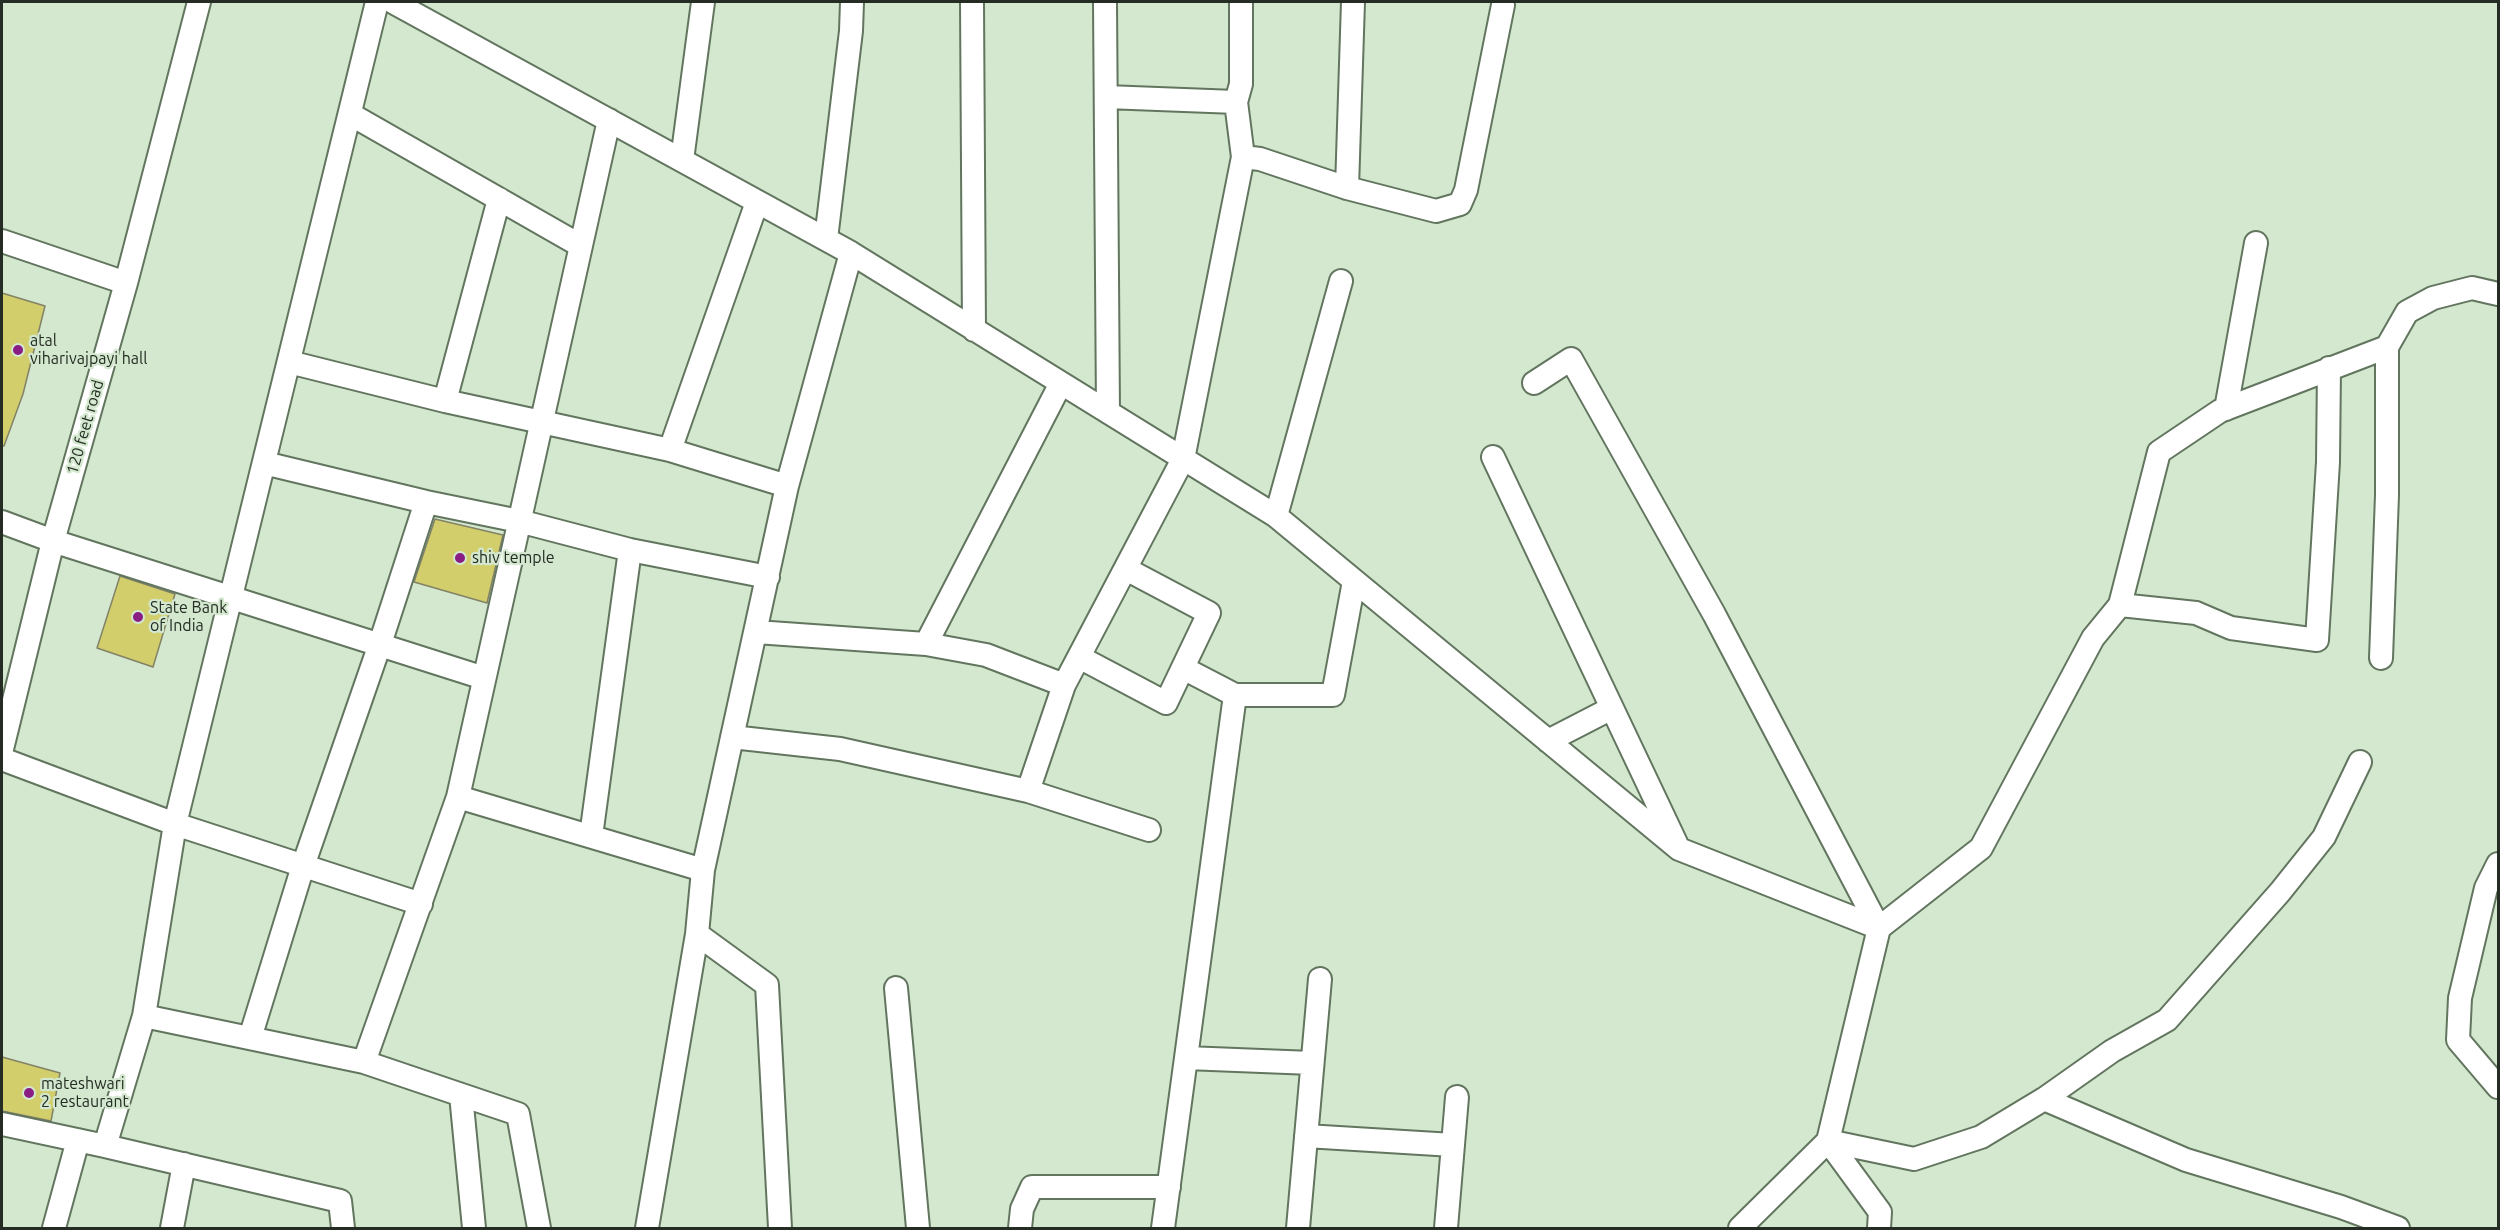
<!DOCTYPE html>
<style>
body{margin:0}
#map{position:relative;width:2500px;height:1230px;overflow:hidden;background:#d3e8cf;font-family:Ubuntu,sans-serif}
canvas{display:block}
.frame{position:absolute;inset:0;border:3px solid #242c23;pointer-events:none}
</style>
<div id="map">
<canvas width="2500" height="1230"></canvas>
<div class="frame"></div>
</div>
<script>
const context = document.querySelector('canvas').getContext('2d');
context.lineJoin = 'round';
function fillPath(path, color) { context.fillStyle = color; context.fill(path, 'evenodd'); }
const shape = rows => new Path2D(rows.map(r => 'M' + r).join(''));
function strokePath(path, color, width, dash) { context.strokeStyle = color; context.lineWidth = width; context.lineCap = dash ? 'butt' : 'round'; context.setLineDash(dash || []); context.stroke(path); }
function write(font, color, halo, rows, align = 'center') {
  context.font = font + ' Ubuntu,sans-serif'; context.lineWidth = 4.5; context.setLineDash([]); context.textBaseline = 'middle'; context.strokeStyle = halo; context.fillStyle = color; for (const [text, x, y, turn = 0] of rows) {
    context.save(); context.translate(x, y); context.rotate((+turn || 0) * Math.PI / 180); context.textAlign = isNaN(turn) ? turn : align; if (halo) context.strokeText(text, 0, 0); context.fillText(text, 0, 0); context.restore();
  }
}
const building = shape([
 [2,293,45,306,23,394,4,446,2,446,2,293],
 [435,519,503,535,487,603,414,582,435,519],
 [120,576,175,594,153,667,97,648,120,576],
 [2,1057,60,1073,51,1121,2,1111,2,1057]
]);
fillPath(building, '#d1ce6b');
strokePath(building, '#838266', 1.5);
const minor = shape([
 [393,2,851,253,1276,516,1679,849,1879,928,1828,1141,1740,1228],
 [972,2,974,330],
 [1105,2,1108,412],
 [1106,97,1236,102],
 [350,114,581,246],
 [1243,157,1260,159,1347,188,1436,211,1460,204,1466,190,1503,5],
 [682,160,703,2],
 [1347,188,1353,2],
 [826,239,851,31,852,2],
 [2,241,126,283],
 [289,362,445,401,670,450,787,486],
 [1534,383,1571,359,1714,614,1879,928,1981,848,2093,638,2120,605,2159,452,2220,411,2387,347,2407,312,2433,298,2472,288,2498,294],
 [445,401,499,199],
 [2226,409,2256,243],
 [670,450,757,202],
 [1493,457,1676,843],
 [264,463,426,502,519,521,630,550,768,577],
 [1276,516,1341,281],
 [2,522,53,541,484,678],
 [2120,605,2196,613,2231,628,2317,640,2328,462,2329,368],
 [756,632,926,644,1061,383],
 [926,644,986,655,1064,685,1183,459,1243,157,1236,102,1241,84,1241,2],
 [1079,657,1166,703,1209,613,1126,569],
 [2381,658,2387,495,2387,347],
 [1183,668,1235,695],
 [1064,685,1028,791,1149,830],
 [732,737,840,749,1028,791],
 [1548,741,1612,708],
 [2,749,53,541,126,283,199,2],
 [2,759,175,824,421,904],
 [458,797,703,870,787,486,851,253],
 [591,836,630,550],
 [2498,864,2486,888,2460,998,2458,1040,2498,1087],
 [703,870,697,934,767,985,780,1228],
 [896,988,918,1228],
 [144,1016,175,824,377,2],
 [250,1038,303,866,380,644,426,502],
 [1186,1058,1312,1063],
 [364,1062,518,1114,539,1228],
 [461,1095,474,1228],
 [2044,1099,2186,1160,2341,1207,2398,1228],
 [2,1124,105,1146,144,1016,364,1062,458,797,609,120],
 [1306,1136,1453,1145],
 [105,1146,340,1201,343,1228],
 [54,1228,78,1140],
 [172,1228,184,1164],
 [647,1228,697,934],
 [1020,1228,1022,1209,1032,1187,1169,1187],
 [1163,1228,1235,695,1333,695,1354,581],
 [1298,1228,1320,979],
 [1446,1228,1457,1097],
 [1879,1228,1880,1212,1828,1141,1914,1159,1981,1137,2044,1099,2112,1051,2167,1020,2280,892,2324,837,2360,762]
]);
strokePath(minor, '#62755e', 26);
strokePath(minor, '#fff', 22);
for (const [x, y, r, color] of [
 [18,350,6,"#891d83"],
 [460,558,6,"#891d83"],
 [138,617,6,"#891d83"],
 [29,1093,6,"#891d83"]
]) { const dot = new Path2D(); dot.arc(x, y, r, 0, 2 * Math.PI); context.fillStyle = color; context.fill(dot); strokePath(dot, '#d3e8cf', 2); }
write('16px', '#242c23', '#d3e8cf', [
 ["atal",30,341],
 ["viharivajpayi hall",30,359],
 ["shiv temple",472,558],
 ["State Bank",150,608],
 ["of India",150,626],
 ["mateshwari",41,1084],
 ["2 restaurant",41,1102]
], 'left');
write('16px', '#242c23', '#d3e8cf', [
 ["120 feet road",85,427,-74]
]);
</script>
